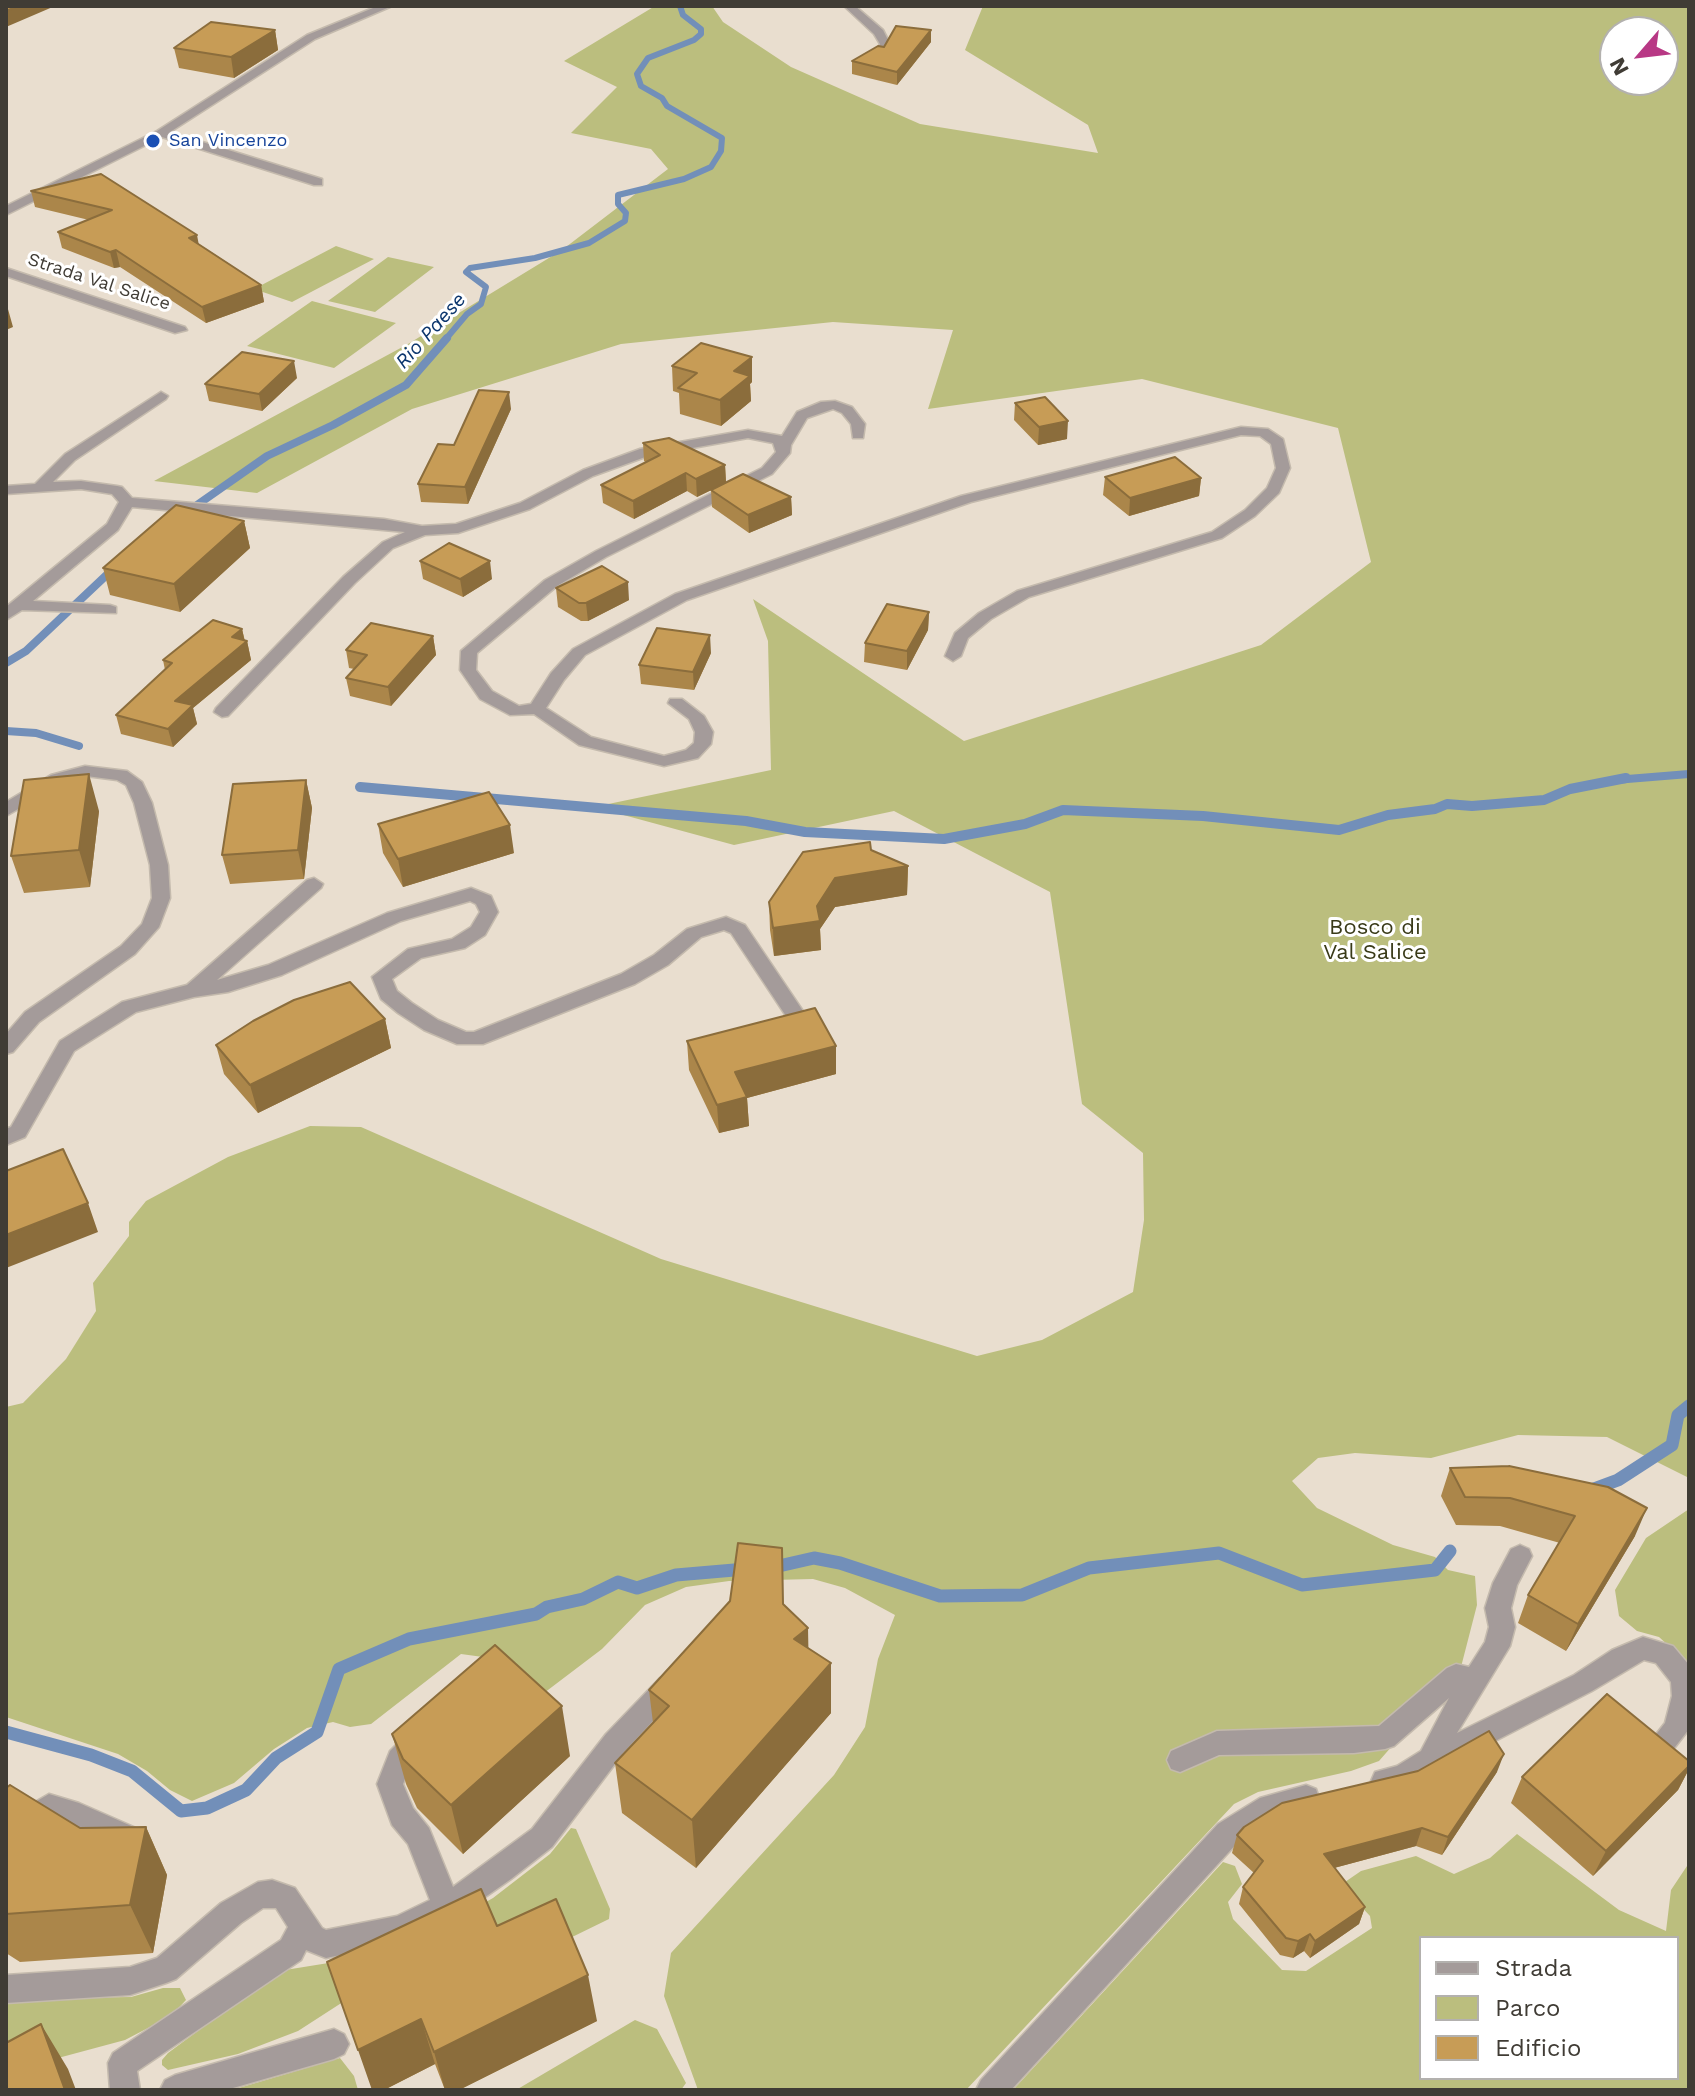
<!DOCTYPE html>
<style>
body{margin:0}
#map{position:relative;width:1695px;height:2096px;overflow:hidden;background:#e9decf;font-family:"Work Sans",sans-serif}
canvas{display:block}
.frame{position:absolute;inset:0;border:8px solid #403c35;pointer-events:none}
.legend{position:absolute;left:1419px;top:1936px;width:260px;height:144px;box-sizing:border-box;background:#fff;border:2px solid #b3b1ae;margin:0;padding:10px 14px;list-style:none;font-size:24px;color:#403c35}
.legend li{display:flex;align-items:center;gap:16px;height:40px}
.legend b{width:40px;border:2px solid #b3b1ae}
.north{position:absolute;left:1599px;top:16px;width:80px;height:80px;box-sizing:border-box;background:#fff;border:2px solid #b3b1ae;border-radius:50%;rotate:242deg;font-size:22px;font-weight:700;line-height:32px;text-align:center;color:#403c35}
.north::after{content:'';display:block;margin:auto;width:28px;height:36px;background:#b83885;clip-path:polygon(50% 0,100% 100%,50% 72%,0 100%)}
</style>
<div id="map">
<canvas width="1695" height="2096"></canvas>
<div class="frame"></div>
<ul class="legend">
<li><b style="height:10px;background:#a49b9a"></b>Strada</li>
<li><b style="height:22px;background:#bbbe7e"></b>Parco</li>
<li><b style="height:22px;background:#c79c56"></b>Edificio</li>
</ul>
<div class="north">N</div>
</div>
<script>
const context = document.querySelector('canvas').getContext('2d');
context.lineJoin = 'round';
function fillPath(path, color) { context.fillStyle = color; context.fill(path, 'evenodd'); }
const shape = rows => new Path2D(rows.map(r => 'M' + r).join(''));
function strokePath(path, color, width, dash) { context.strokeStyle = color; context.lineWidth = width; context.lineCap = dash ? 'butt' : 'round'; context.setLineDash(dash || []); context.stroke(path); }
function write(font, color, halo, rows, align = 'center') {
  context.font = font + ' "Work Sans",sans-serif'; context.lineWidth = 6; context.setLineDash([]); context.textBaseline = 'middle'; context.strokeStyle = halo; context.fillStyle = color; for (const [text, x, y, turn = 0] of rows) {
    context.save(); context.translate(x, y); context.rotate((+turn || 0) * Math.PI / 180); context.textAlign = isNaN(turn) ? turn : align; if (halo) context.strokeText(text, 0, 0); context.fillText(text, 0, 0); context.restore();
  }
}
fillPath(shape([
 [655,6,712,6,723,22,791,67,920,124,1098,153,1088,125,965,50,983,6,1689,6,1689,1478,1607,1437,1518,1435,1431,1458,1355,1453,1318,1458,1292,1481,1317,1508,1393,1545,1435,1557,1448,1570,1475,1576,1477,1605,1461,1667,1379,1761,1351,1771,1258,1792,1234,1804,966,2090,698,2090,664,1996,671,1953,834,1775,865,1727,878,1659,895,1615,845,1588,813,1579,729,1581,686,1587,645,1605,602,1649,544,1693,483,1657,461,1654,371,1724,350,1727,333,1722,307,1728,274,1749,234,1783,192,1801,170,1790,147,1771,118,1754,6,1717,6,1407,23,1403,66,1359,96,1311,93,1283,129,1236,129,1222,146,1201,228,1157,310,1126,361,1127,661,1259,977,1356,1042,1340,1133,1292,1144,1220,1143,1153,1082,1104,1050,892,894,811,734,845,594,807,771,770,768,641,753,599,964,741,1261,645,1371,562,1338,428,1142,379,928,409,953,330,833,322,621,344,412,409,257,493,154,481,408,344,562,250,668,169,651,149,571,133,617,87,564,61],
 [1615,32,1663,32,1663,80,1615,80],
 [336,246,374,259,292,302,254,289],
 [388,257,434,267,375,312,328,301],
 [312,301,353,312,396,323,334,368,247,346],
 [1689,1509,1689,1673,1682,1658,1659,1637,1637,1631,1619,1616,1615,1590,1646,1538],
 [571,1828,576,1829,610,1909,609,1919,525,1960,346,2000,298,2031,238,2054,168,2070,162,2065,162,2060,168,2053,279,1971,378,1955,449,1923,493,1898,550,1854],
 [1517,1834,1619,1910,1666,1931,1671,1890,1689,1863,1689,2090,1013,2090,1223,1862,1235,1866,1242,1884,1228,1902,1233,1919,1282,1970,1306,1971,1372,1928,1370,1916,1354,1899,1345,1882,1361,1871,1416,1856,1454,1874,1490,1858],
 [1421,1938,1677,1938,1677,2078,1421,2078],
 [163,1988,180,1988,186,2000,171,2016,125,2040,6,2072,6,1999,131,1997],
 [635,2020,657,2029,686,2083,681,2090,516,2090],
 [340,2058,354,2076,358,2090,232,2090]
]), '#bbbe7e');
strokePath(shape([
 [445,340,467,314,481,304,486,287,466,272,470,268,535,258,589,243,625,221,626,213,618,204,618,195,684,179,711,167,721,151,722,138,667,106,662,98,641,86,637,74,648,58,694,40,701,34,701,29,683,15,680,6]
]), '#728fb9', 6);
strokePath(shape([
 [187,512,267,456,333,425,406,385,447,338],
 [6,663,26,651,114,568],
 [6,731,36,733,79,746],
 [1615,780,1689,774]
]), '#728fb9', 8);
strokePath(shape([
 [360,787,746,821,805,832,944,839,1025,824,1063,810,1203,816,1339,830,1388,815,1435,809,1447,804,1472,806,1544,800,1570,789,1626,778]
]), '#728fb9', 10);
strokePath(shape([
 [1591,1490,1618,1480,1672,1445,1678,1415,1689,1406],
 [770,1568,814,1558,840,1563,940,1596,1022,1595,1089,1568,1219,1553,1302,1585,1435,1570,1450,1551],
 [6,1732,91,1755,132,1771,181,1811,207,1808,246,1790,276,1758,317,1732,339,1669,409,1639,536,1614,547,1607,583,1599,618,1582,637,1588,676,1575,746,1569]
]), '#728fb9', 13);
const minor = shape([
 [378,6,392,6,315,39,170,132,322,179,322,185,314,185,162,137,6,215,6,206,157,131,307,35,378,6],
 [844,6,855,6,883,30,890,44,883,57,874,55,880,44,874,34,844,6],
 [6,268,185,327,187,330,175,333,6,276,6,268],
 [161,392,168,396,166,399,75,460,53,482,81,481,117,486,122,487,132,498,384,519,422,526,456,524,520,503,583,470,640,449,748,430,782,436,797,412,821,402,835,401,852,407,865,424,863,438,853,438,851,424,842,413,833,409,807,418,791,445,790,453,772,474,606,557,557,586,477,653,476,670,492,691,519,706,531,704,551,673,573,649,675,594,961,496,1241,427,1268,429,1283,439,1290,468,1279,493,1255,516,1222,538,1029,597,991,619,968,638,961,656,953,661,945,656,955,633,979,613,1017,591,1212,532,1245,510,1267,488,1276,468,1271,444,1260,436,1241,435,971,502,687,600,585,655,564,680,546,708,591,737,664,756,686,750,694,743,695,732,689,719,668,703,670,699,682,699,704,716,713,732,711,744,698,758,664,766,579,745,534,714,510,715,480,699,460,670,461,651,545,580,596,551,762,468,776,452,773,443,748,438,648,456,593,476,530,509,458,533,425,535,393,548,355,583,228,716,222,717,214,712,216,708,343,577,383,542,405,532,132,507,118,530,33,601,110,605,116,607,116,613,22,610,6,620,6,607,107,524,119,502,112,494,81,489,6,494,6,486,35,484,65,454,161,392],
 [85,766,127,771,142,782,152,803,168,865,170,898,159,927,135,954,39,1022,13,1052,6,1054,6,1034,25,1012,121,946,142,924,152,898,150,865,134,803,126,785,117,780,86,776,63,783,6,816,6,802,51,775,85,766],
 [314,878,323,884,321,888,217,980,268,965,387,913,471,888,491,896,498,912,485,935,465,948,421,958,392,979,397,991,412,1003,438,1020,466,1032,474,1032,621,974,654,955,687,929,726,917,745,925,805,1014,795,1021,788,1019,731,933,724,930,701,937,668,965,635,984,483,1044,457,1044,424,1030,398,1013,381,999,372,977,408,949,452,939,471,927,480,912,476,904,470,901,401,921,282,975,228,992,194,997,136,1012,74,1051,25,1137,6,1145,6,1129,11,1127,60,1041,122,1002,187,985,307,880,314,878],
 [1520,1545,1529,1549,1532,1556,1517,1585,1511,1608,1515,1627,1510,1646,1457,1733,1574,1675,1612,1650,1643,1637,1673,1646,1689,1665,1689,1729,1665,1760,1656,1763,1647,1760,1643,1751,1665,1723,1672,1696,1671,1682,1656,1663,1644,1660,1592,1691,1402,1789,1384,1793,1375,1790,1371,1781,1375,1772,1397,1766,1421,1751,1449,1698,1394,1746,1385,1749,1354,1753,1219,1755,1180,1772,1171,1769,1167,1760,1171,1751,1217,1731,1379,1726,1447,1668,1456,1664,1469,1667,1485,1642,1489,1627,1485,1608,1493,1583,1511,1549,1520,1545],
 [669,1674,678,1678,682,1686,678,1694,624,1752,552,1847,511,1879,458,1916,400,1943,326,1958,306,1950,301,1960,137,2071,140,2090,110,2090,108,2063,113,2053,281,1940,288,1927,276,1908,263,1908,241,1923,176,1979,166,1983,130,1995,6,2003,6,1975,130,1967,157,1958,221,1903,258,1882,272,1880,295,1888,322,1928,326,1930,397,1916,430,1900,408,1844,392,1825,377,1784,390,1751,408,1733,417,1730,426,1733,430,1742,409,1768,403,1784,413,1808,429,1828,453,1887,532,1829,606,1734,660,1678,669,1674],
 [1306,1785,1316,1789,1319,1798,1316,1807,1276,1818,1238,1842,1011,2090,976,2090,981,2080,1218,1824,1260,1798,1306,1785],
 [49,1794,79,1803,136,1828,140,1837,136,1846,126,1850,51,1820,6,1851,6,1819,49,1794],
 [334,2029,344,2034,349,2044,344,2054,334,2059,226,2090,160,2090,165,2080,175,2075,334,2029]
]);
strokePath(minor, '#c4baad', 3);
fillPath(minor, '#a49b9a');
fillPath(shape([
 [275,30,278,50,234,78,179,68,174,48],
 [931,42,897,85,852,74,852,61,884,47],
 [101,174,199,244,261,285,264,302,206,323,120,267,114,268,62,248,58,232,89,220,35,207,31,191],
 [672,366,752,382,750,384,751,401,721,426,680,414,679,393,673,391],
 [297,378,262,411,209,401,205,384],
 [1015,403,1067,439,1038,445,1014,420],
 [511,409,468,504,421,502,418,484,454,445],
 [643,443,725,465,726,482,791,497,792,515,749,533,712,507,711,490,697,497,687,491,634,519,603,503,601,485,646,462,644,461],
 [1105,477,1201,478,1199,496,1129,516,1103,495],
 [244,521,250,548,180,612,110,595,103,568],
 [420,561,492,579,463,597,423,579],
 [556,588,629,600,588,621,581,621,558,607],
 [929,612,928,630,907,670,864,662,865,643],
 [242,629,245,641,247,641,251,660,193,708,197,724,173,747,121,734,116,715,165,670,163,660],
 [433,636,436,655,391,706,350,696,346,678,354,669,349,668,346,650],
 [711,653,694,690,641,684,639,665],
 [306,780,312,808,304,879,230,884,222,855],
 [99,811,90,887,24,893,11,856],
 [378,824,514,853,403,887,383,853],
 [871,850,908,866,907,895,835,907,820,929,821,950,774,956,770,930,769,902],
 [385,1019,391,1048,258,1113,224,1074,216,1045],
 [687,1041,836,1074,747,1098,749,1126,719,1133,689,1070],
 [1450,1468,1635,1536,1566,1651,1518,1623,1528,1595,1560,1543,1500,1526,1456,1525,1441,1496],
 [784,1605,808,1648,831,1663,831,1713,696,1868,622,1813,615,1763,653,1723,649,1690],
 [392,1734,570,1756,463,1854,417,1808,406,1784],
 [1689,1761,1689,1769,1678,1790,1593,1876,1511,1803,1522,1777],
 [1497,1772,1442,1855,1416,1846,1334,1868,1365,1907,1359,1924,1310,1958,1304,1951,1293,1958,1280,1955,1239,1904,1243,1887,1254,1873,1232,1853,1237,1835],
 [6,1788,80,1828,146,1827,167,1875,153,1953,20,1962,6,1953],
 [497,1926,597,2021,459,2090,445,2090,435,2064,384,2090,372,2090]
]), '#ab864a');
fillPath(shape([
 [18,6,55,6,6,27,6,11],
 [275,30,278,50,234,78,231,57],
 [931,30,931,42,897,85,897,72],
 [197,235,200,251,189,238],
 [116,250,120,267,114,268,110,252],
 [261,285,264,302,206,323,202,307],
 [6,302,13,327,6,330],
 [752,357,752,382,750,384,751,401,721,426,720,400,734,371],
 [294,361,297,378,262,411,259,394],
 [509,392,511,409,468,504,465,487],
 [1068,421,1067,439,1038,445,1039,427],
 [725,465,726,483,697,497,696,479],
 [686,473,687,491,634,519,633,501],
 [1201,478,1199,496,1129,516,1130,498],
 [791,497,792,515,749,533,748,515],
 [244,521,250,548,180,612,174,584],
 [490,561,492,579,463,597,460,579],
 [628,582,629,600,588,621,586,603],
 [929,612,928,630,907,670,907,651],
 [242,629,245,643,247,641,251,660,193,708,197,724,173,747,168,729,175,701,232,637],
 [710,635,711,653,694,690,693,672],
 [433,636,436,655,391,706,388,687],
 [89,774,99,811,90,887,79,850],
 [306,780,312,808,304,879,298,850],
 [510,825,514,853,403,887,398,859],
 [908,866,907,895,835,907,820,929,821,950,774,956,773,928,835,878],
 [385,1019,391,1048,258,1113,250,1085],
 [836,1046,836,1074,747,1098,749,1126,719,1133,717,1105,735,1072],
 [88,1203,98,1232,6,1268,6,1235],
 [1647,1508,1635,1536,1566,1651,1578,1624],
 [808,1628,809,1679,794,1639],
 [831,1663,831,1713,696,1868,692,1820],
 [562,1706,570,1756,463,1854,451,1805],
 [1504,1754,1497,1772,1442,1855,1448,1837],
 [1689,1766,1689,1769,1678,1790,1593,1876,1606,1851],
 [146,1827,167,1875,153,1953,130,1905],
 [1422,1828,1416,1846,1319,1872,1324,1854],
 [1365,1907,1359,1924,1310,1958,1315,1941],
 [1310,1934,1304,1951,1293,1958,1298,1941],
 [588,1975,597,2021,459,2090,445,2090,434,2052],
 [421,2019,435,2064,384,2090,372,2090,358,2050],
 [41,2024,68,2069,76,2090,65,2090]
]), '#8b6d3c');
const building = shape([
 [6,6,18,6,6,11,6,6],
 [211,22,275,30,231,57,174,48,211,22],
 [896,26,931,30,897,72,852,61,878,46,884,47,896,26],
 [101,174,197,235,189,238,261,285,202,307,116,250,110,252,58,232,112,210,31,191,101,174],
 [701,343,752,357,734,371,750,376,720,400,678,388,697,373,672,366,701,343],
 [242,352,294,361,259,394,205,384,242,352],
 [479,390,509,392,465,487,418,484,438,444,454,445,479,390],
 [1045,397,1068,421,1039,427,1015,403,1045,397],
 [669,438,725,465,696,479,686,473,633,501,601,485,660,455,643,443,669,438],
 [1175,457,1201,478,1130,498,1105,477,1175,457],
 [743,474,791,497,748,515,711,490,743,474],
 [176,505,244,521,174,584,103,568,176,505],
 [449,543,490,561,460,579,420,561,449,543],
 [602,566,628,582,586,603,579,603,556,588,602,566],
 [887,604,929,612,907,651,865,643,887,604],
 [213,620,242,629,232,637,247,641,175,701,193,705,168,729,116,715,172,663,163,660,213,620],
 [371,623,433,636,388,687,346,678,367,655,346,650,371,623],
 [657,628,710,635,693,672,639,665,657,628],
 [89,774,79,850,11,856,24,780,89,774],
 [306,780,298,850,222,855,233,784,306,780],
 [489,792,510,825,398,859,378,824,489,792],
 [870,842,871,850,908,866,835,878,817,906,820,921,773,928,769,902,803,852,870,842],
 [350,982,385,1019,250,1085,216,1045,253,1021,294,1000,350,982],
 [815,1008,836,1046,735,1072,747,1097,717,1105,687,1041,815,1008],
 [63,1149,88,1203,6,1235,6,1171,63,1149],
 [1509,1466,1608,1487,1647,1508,1578,1624,1528,1595,1575,1516,1510,1498,1465,1497,1450,1468,1509,1466],
 [738,1543,782,1548,783,1604,808,1628,794,1639,831,1663,692,1820,615,1763,669,1706,649,1690,730,1601,738,1543],
 [495,1645,562,1706,451,1805,403,1759,392,1734,495,1645],
 [1607,1694,1689,1761,1689,1766,1606,1851,1522,1777,1607,1694],
 [1489,1731,1504,1754,1448,1837,1422,1828,1324,1854,1365,1907,1315,1941,1310,1934,1298,1941,1286,1938,1243,1887,1263,1861,1237,1835,1244,1827,1282,1803,1418,1771,1489,1731],
 [10,1785,80,1828,146,1827,130,1905,6,1914,6,1788,10,1785],
 [481,1889,497,1926,556,1899,588,1975,434,2052,421,2019,358,2050,327,1962,481,1889],
 [41,2024,65,2090,6,2090,6,2043,41,2024]
]);
fillPath(building, '#c79c56');
strokePath(building, '#8b6d3c', 2);
for (const [x, y, r, color] of [
 [153,141,8,"#1a4fb4"]
]) { const dot = new Path2D(); dot.arc(x, y, r, 0, 2 * Math.PI); context.fillStyle = color; context.fill(dot); strokePath(dot, '#fff', 3); }
write('18px', '#164399', '#fff', [
 ["San Vincenzo",169,141]
], 'left');
write('18px', '#403c35', '#fff', [
 ["Strada Val Salice",99,282,18]
]);
write('italic 20px', '#0c366d', '#fff', [
 ["Rio Paese",431,331,-48]
]);
write('22px', '#393a18', '#fff', [
 ["Bosco di",1375,928],
 ["Val Salice",1375,953]
]);
</script>
